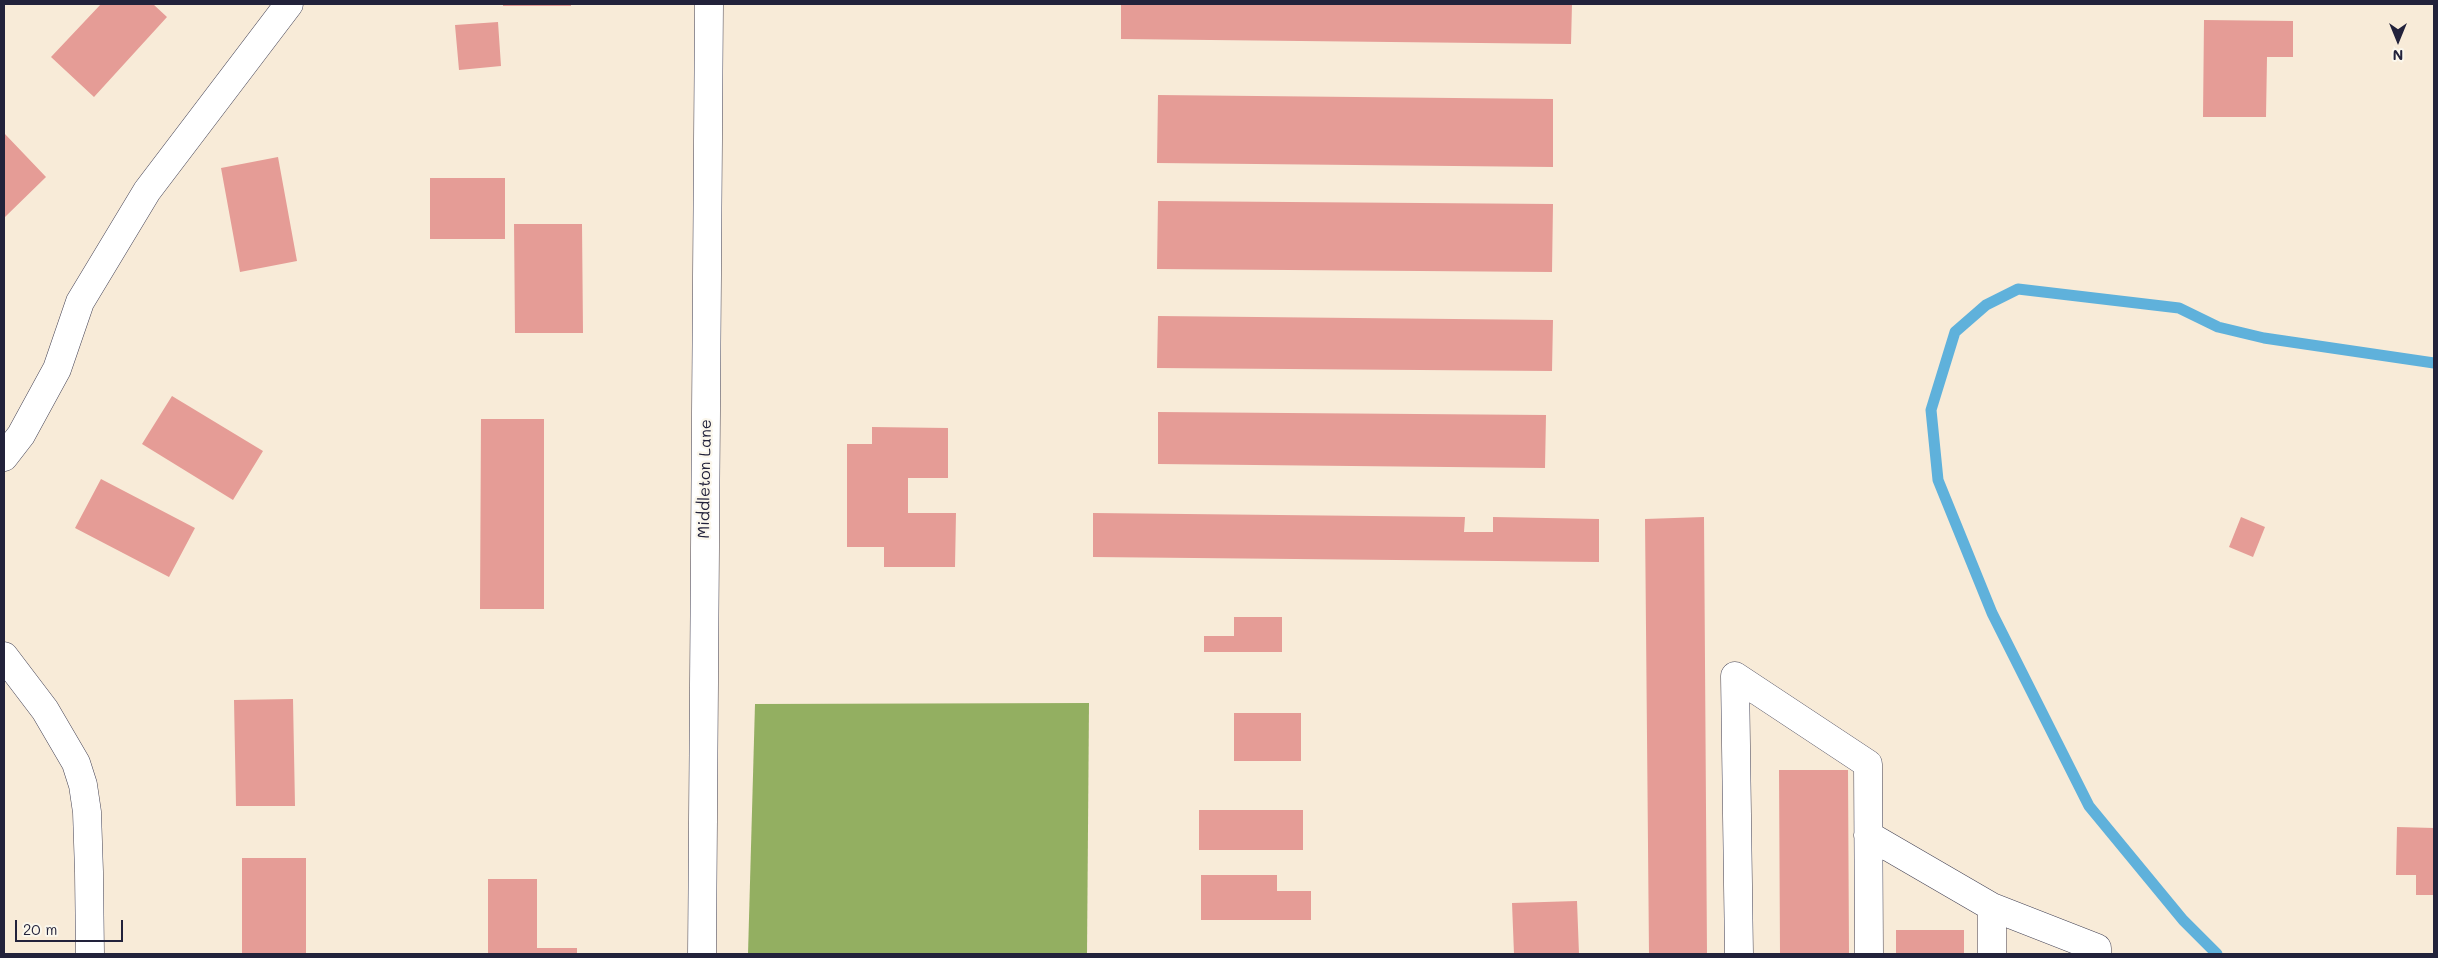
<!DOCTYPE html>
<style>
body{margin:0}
#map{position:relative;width:2438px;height:958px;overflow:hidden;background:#f8ebd8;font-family:Mali,sans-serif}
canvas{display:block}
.frame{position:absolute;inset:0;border:5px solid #22223b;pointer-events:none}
.north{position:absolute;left:2373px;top:15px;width:50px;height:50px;-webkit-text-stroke:4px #fbf7ec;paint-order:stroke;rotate:180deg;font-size:14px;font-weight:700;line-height:20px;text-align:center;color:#22223b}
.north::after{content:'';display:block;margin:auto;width:18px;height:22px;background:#22223b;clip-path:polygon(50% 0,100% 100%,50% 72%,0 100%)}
.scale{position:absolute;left:15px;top:920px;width:108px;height:22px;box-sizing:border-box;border:2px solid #22223b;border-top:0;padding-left:6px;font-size:15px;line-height:18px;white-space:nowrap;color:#22223b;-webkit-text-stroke:4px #fbf7ec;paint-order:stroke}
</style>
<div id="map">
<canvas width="2438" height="958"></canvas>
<div class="frame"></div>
<div class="north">N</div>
<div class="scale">20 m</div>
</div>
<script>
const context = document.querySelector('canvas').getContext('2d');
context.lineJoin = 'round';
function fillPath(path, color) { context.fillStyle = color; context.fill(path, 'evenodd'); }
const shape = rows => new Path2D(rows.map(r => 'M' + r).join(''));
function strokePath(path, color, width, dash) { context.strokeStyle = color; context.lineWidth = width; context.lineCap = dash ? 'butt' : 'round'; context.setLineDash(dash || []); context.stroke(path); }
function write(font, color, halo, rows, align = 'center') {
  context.font = font + ' Mali,sans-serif'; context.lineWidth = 4.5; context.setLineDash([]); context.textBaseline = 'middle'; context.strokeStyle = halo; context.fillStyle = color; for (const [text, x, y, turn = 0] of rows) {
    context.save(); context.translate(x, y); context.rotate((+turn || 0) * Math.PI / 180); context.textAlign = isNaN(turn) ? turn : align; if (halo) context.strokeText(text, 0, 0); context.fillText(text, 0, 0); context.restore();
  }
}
fillPath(shape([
 [1089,703,1087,954,748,954,755,704]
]), '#93af61');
strokePath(shape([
 [2217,954,2183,920,2089,806,1992,613,1938,480,1931,410,1955,332,1986,305,2018,289,2179,308,2218,327,2264,338,2434,363]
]), '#5fb1db', 11);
fillPath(shape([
 [101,4,153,4,167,17,94,97,51,57],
 [503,4,571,4,571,6,503,6],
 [1121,4,1572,4,1571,44,1121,39],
 [2204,20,2293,21,2293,57,2267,57,2266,117,2203,117],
 [498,22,501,66,459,70,455,25],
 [1158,95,1553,99,1553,167,1157,163],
 [4,133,46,177,5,217,4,215],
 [278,157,297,261,240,272,221,168],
 [430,178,505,178,505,239,430,239],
 [1158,201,1553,204,1552,272,1157,269],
 [514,224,582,224,583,333,515,333],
 [1158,316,1553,320,1552,371,1157,368],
 [172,396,263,451,233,500,142,444],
 [1158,412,1546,415,1545,468,1158,464],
 [481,419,544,419,544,609,480,609],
 [872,427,948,428,948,478,908,478,908,513,956,513,955,567,884,567,884,547,847,547,847,444,872,444],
 [101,479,195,528,169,577,75,528],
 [1093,513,1465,517,1464,532,1493,532,1493,517,1599,519,1599,562,1093,557],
 [1704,517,1707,954,1649,954,1645,519],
 [2241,517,2265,527,2253,557,2229,547],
 [1234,617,1282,617,1282,652,1204,652,1204,636,1234,636],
 [293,699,295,806,236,806,234,700],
 [1234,713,1301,713,1301,761,1234,761],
 [1779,770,1848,770,1849,954,1780,954],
 [1199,810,1303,810,1303,850,1199,850],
 [2397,827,2434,828,2434,895,2416,895,2416,875,2396,875],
 [242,858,306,858,306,954,242,954],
 [1201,875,1277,875,1277,891,1311,891,1311,920,1201,920],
 [488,879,537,879,537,948,577,948,577,954,488,954],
 [1577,901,1579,954,1514,954,1512,903],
 [1896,930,1964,930,1964,954,1896,954]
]), '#e59c96');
const minor = shape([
 [4,457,21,435,57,369,80,302,147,191,289,4],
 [4,656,45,710,76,763,83,785,87,812,89,872,90,954],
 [1868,835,1992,907,1992,954],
 [1992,907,2097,948,2097,954],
 [702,954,709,4],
 [1739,954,1735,676,1868,764,1869,954]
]);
strokePath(minor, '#424053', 29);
strokePath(minor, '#fff', 28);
write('16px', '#22223b', '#fbf7ec', [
 ["Middleton Lane",705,479,-89]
]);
</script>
